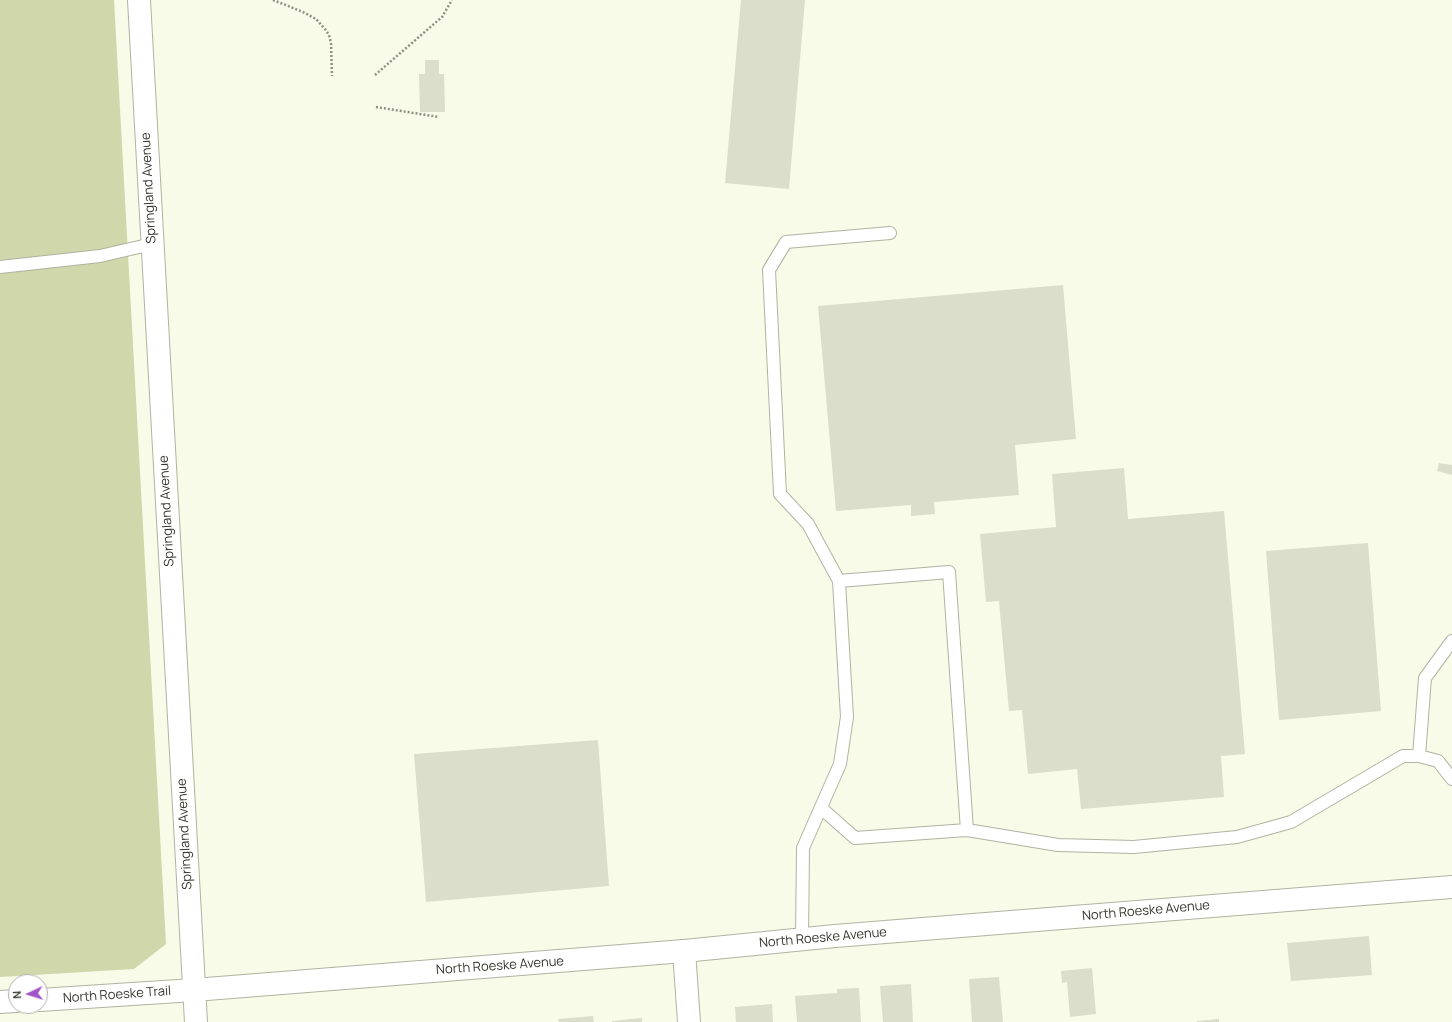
<!DOCTYPE html>
<style>
body{margin:0}
#map{position:relative;width:1452px;height:1022px;overflow:hidden;background:#f7fbe8;font-family:Manrope,sans-serif}
canvas{display:block}
.north{position:absolute;left:8px;top:974px;width:40px;height:40px;box-sizing:border-box;background:#fff;border:1px solid #afafac;border-radius:50%;rotate:266deg;font-size:11px;font-weight:700;line-height:16px;text-align:center;color:#363730}
.north::after{content:'';display:block;margin:auto;width:14px;height:18px;background:#a255c7;clip-path:polygon(50% 0,100% 100%,50% 72%,0 100%)}
</style>
<div id="map">
<canvas width="1452" height="1022"></canvas>
<div class="north">N</div>
</div>
<script>
const context = document.querySelector('canvas').getContext('2d');
context.lineJoin = 'round';
function fillPath(path, color) { context.fillStyle = color; context.fill(path, 'evenodd'); }
const shape = rows => new Path2D(rows.map(r => 'M' + r).join(''));
function strokePath(path, color, width, dash) { context.strokeStyle = color; context.lineWidth = width; context.lineCap = dash ? 'butt' : 'round'; context.setLineDash(dash || []); context.stroke(path); }
function write(font, color, halo, rows, align = 'center') {
  context.font = font + ' Manrope,sans-serif'; context.lineWidth = 3; context.setLineDash([]); context.textBaseline = 'middle'; context.strokeStyle = halo; context.fillStyle = color; for (const [text, x, y, turn = 0] of rows) {
    context.save(); context.translate(x, y); context.rotate((+turn || 0) * Math.PI / 180); context.textAlign = isNaN(turn) ? turn : align; if (halo) context.strokeText(text, 0, 0); context.fillText(text, 0, 0); context.restore();
  }
}
fillPath(shape([
 [0,0,114,0,166,944,134,969,0,977]
]), '#cfd7ab');
fillPath(shape([
 [741,0,805,0,789,189,725,183],
 [425,60,439,60,439,74,444,74,445,112,420,112,419,74,425,74],
 [1063,285,1076,439,1015,445,1019,495,934,502,935,514,911,516,911,505,836,511,818,306],
 [1439,463,1452,465,1452,475,1437,471],
 [1124,468,1128,519,1224,511,1245,754,1221,756,1224,797,1081,809,1077,769,1028,774,1022,710,1009,711,999,601,986,602,980,534,1056,527,1052,474],
 [1368,543,1381,711,1279,720,1266,551],
 [598,740,609,886,426,902,414,754],
 [1369,936,1372,975,1291,981,1287,943],
 [1092,968,1096,1014,1070,1017,1067,982,1062,983,1061,971],
 [999,977,1003,1022,972,1022,969,979],
 [911,984,913,1022,883,1022,880,986],
 [859,988,861,1022,797,1022,795,996,837,993,837,989],
 [772,1004,773,1022,736,1022,735,1007],
 [593,1016,594,1022,559,1022,558,1019],
 [642,1018,642,1022,612,1022,612,1021],
 [1219,1019,1219,1022,1197,1022,1197,1021]
]), '#dadecb');
const lane = shape([
 [0,267,100,256,152,244],
 [839,581,808,524,780,494,769,270,786,242,890,233],
 [1419,756,1425,678,1452,641],
 [967,830,1058,845,1134,847,1237,837,1291,822,1403,756,1419,756,1438,761,1452,779],
 [802,939,803,848,840,764,847,717,839,581,949,572,967,830,855,838,821,808]
]);
const street = shape([
 [684,951,689,1022],
 [40,1000,194,990],
 [0,1002,16,1001]
]);
const secondary = shape([
 [139,0,196,1022],
 [194,990,684,951,835,936,1452,887]
]);
strokePath(lane, '#b0b3a1', 14);
strokePath(street, '#b0b3a1', 24);
strokePath(secondary, '#b0b3a1', 24);
strokePath(shape([
 [273,0,303,12,316,19,325,29,329,35,331,43,332,76],
 [375,75,442,17,452,0],
 [376,107,439,117]
]), '#8e9084', 2.5, [2, 2]);
strokePath(lane, '#fff', 12);
strokePath(street, '#fff', 22);
strokePath(secondary, '#fff', 22);
write('13px', '#363730', '#fff', [
 ["Springland Avenue",149,188,-93],
 ["Springland Avenue",167,511,-93],
 ["Springland Avenue",185,834,-93],
 ["North Roeske Avenue",1146,911,-5],
 ["North Roeske Avenue",823,938,-5],
 ["North Roeske Avenue",500,966,-4],
 ["North Roeske Trail",117,995,-4]
]);
</script>
